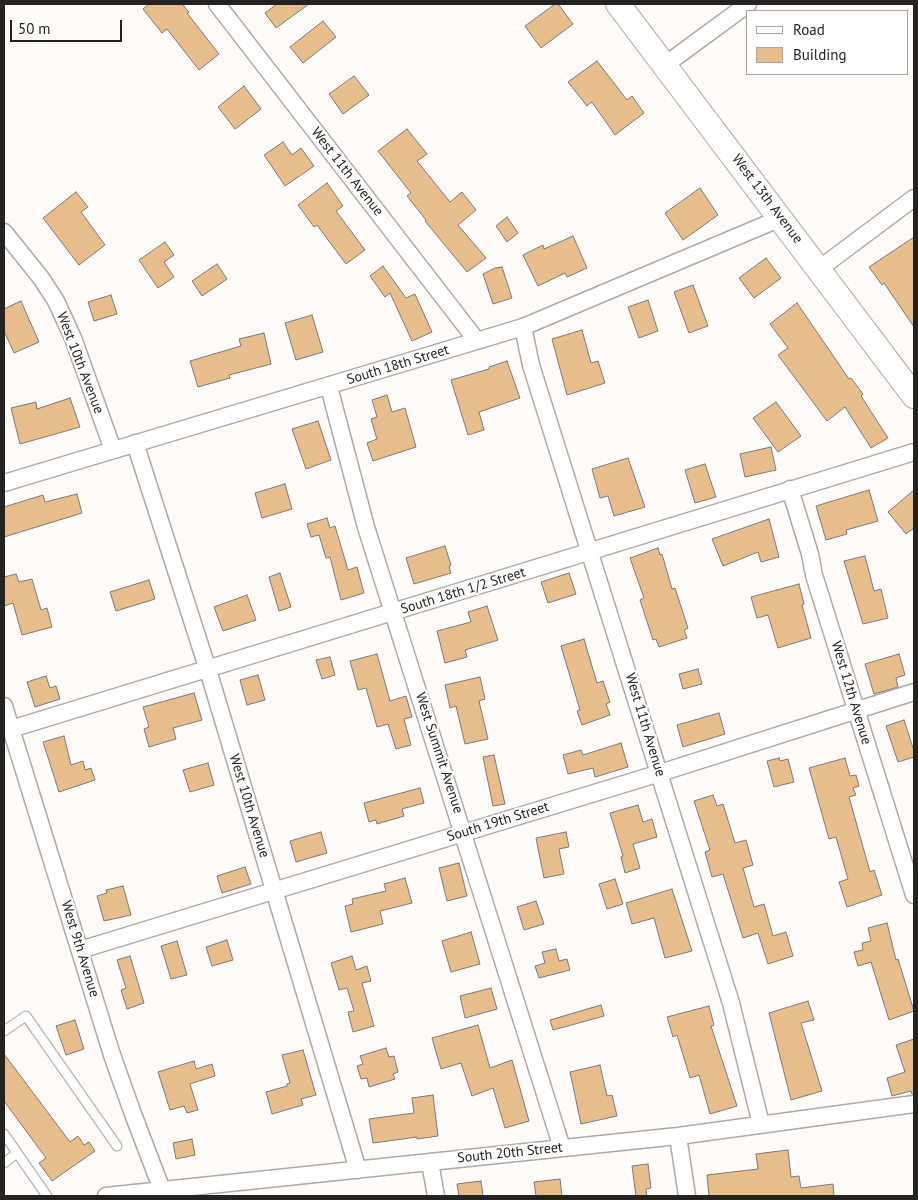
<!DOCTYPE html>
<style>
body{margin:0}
#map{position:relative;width:918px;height:1200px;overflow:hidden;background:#fefbf8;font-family:"PT Sans",sans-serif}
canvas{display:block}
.frame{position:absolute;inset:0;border:5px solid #242322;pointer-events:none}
.legend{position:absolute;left:746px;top:10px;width:162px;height:65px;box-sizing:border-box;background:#fff;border:1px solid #a7a7a7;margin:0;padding:6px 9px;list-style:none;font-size:15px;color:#242322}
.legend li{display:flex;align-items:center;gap:10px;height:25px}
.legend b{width:25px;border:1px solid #a7a7a7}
.scale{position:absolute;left:10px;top:20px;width:112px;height:22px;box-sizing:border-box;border:2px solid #242322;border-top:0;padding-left:6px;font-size:15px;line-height:18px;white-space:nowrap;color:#242322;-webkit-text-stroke:4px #fff;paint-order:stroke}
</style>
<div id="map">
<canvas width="918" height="1200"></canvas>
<div class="frame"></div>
<ul class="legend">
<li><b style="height:6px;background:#fff"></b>Road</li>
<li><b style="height:14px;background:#e8bd8c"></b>Building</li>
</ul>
<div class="scale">50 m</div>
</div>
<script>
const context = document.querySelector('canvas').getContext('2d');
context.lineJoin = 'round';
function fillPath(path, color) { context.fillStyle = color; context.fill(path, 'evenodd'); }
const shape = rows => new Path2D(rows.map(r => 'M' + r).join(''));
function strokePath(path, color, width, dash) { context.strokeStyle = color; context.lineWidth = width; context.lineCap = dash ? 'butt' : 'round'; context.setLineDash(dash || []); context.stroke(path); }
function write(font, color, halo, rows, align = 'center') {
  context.font = font + ' "PT Sans",sans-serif'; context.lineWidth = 4.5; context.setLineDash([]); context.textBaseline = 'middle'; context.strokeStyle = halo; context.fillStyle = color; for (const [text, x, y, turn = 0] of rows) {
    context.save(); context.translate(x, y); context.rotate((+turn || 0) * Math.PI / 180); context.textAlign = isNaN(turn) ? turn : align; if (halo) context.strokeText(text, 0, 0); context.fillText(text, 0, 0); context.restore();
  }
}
const building = shape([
 [149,4,182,4,189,12,187,13,219,54,199,70,167,29,162,33,143,9,149,4],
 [277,4,309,4,276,28,265,13,277,4],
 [555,4,558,4,573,24,541,48,525,26,555,4],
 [323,21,336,37,303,63,290,47,323,21],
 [597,61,627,100,632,96,644,113,615,135,592,102,587,106,568,82,597,61],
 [354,76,369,95,343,114,329,94,354,76],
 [244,86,261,109,235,129,218,107,244,86],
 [407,129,427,154,417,161,450,202,462,192,476,210,458,225,486,258,467,272,425,221,426,220,407,196,411,193,378,151,407,129],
 [283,142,292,155,301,148,314,166,285,186,264,155,283,142],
 [327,183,343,206,336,211,365,250,346,264,317,225,314,227,298,205,327,183],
 [700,188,718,215,683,240,665,213,700,188],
 [76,192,88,207,81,212,105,245,79,265,43,218,76,192],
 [507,217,518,233,507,242,496,226,507,217],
 [573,236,587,268,567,277,565,273,538,286,523,255,543,245,544,249,573,236],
 [914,237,914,327,884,283,882,285,869,267,914,237],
 [165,242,174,255,164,262,174,277,158,288,139,260,165,242],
 [766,258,781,278,754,298,739,278,766,258],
 [217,264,227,279,202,296,192,281,217,264],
 [383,266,406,298,415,294,432,332,412,341,390,293,385,297,370,276,383,266],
 [502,267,512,298,493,304,483,274,495,268,502,267],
 [693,285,708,326,689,333,674,292,693,285],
 [111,295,117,314,94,321,88,302,111,295],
 [648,300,658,331,639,338,628,307,648,300],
 [21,301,39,342,14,353,4,331,4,309,21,301],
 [797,303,849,379,851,378,863,394,861,396,888,438,871,448,845,407,827,421,778,355,788,348,770,324,797,303],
 [312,315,323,352,296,360,285,323,312,315],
 [582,330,591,363,598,361,605,383,567,395,552,339,582,330],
 [264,333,271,364,229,375,230,378,198,387,190,361,241,346,239,339,264,333],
 [507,361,520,398,479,412,484,430,468,435,451,380,489,369,489,367,507,361],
 [387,395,392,412,405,408,416,447,373,461,367,443,377,439,371,419,377,417,372,400,387,395],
 [70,398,80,427,20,444,11,408,36,402,37,409,70,398],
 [776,402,801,436,778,452,753,418,776,402],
 [318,421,331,460,306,469,292,429,318,421],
 [771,447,776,470,745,477,740,454,771,447],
 [628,458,645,507,614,516,608,496,600,498,592,469,628,458],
 [705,464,716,497,695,503,685,470,705,464],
 [285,484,292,509,262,518,255,493,285,484],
 [869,490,878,521,846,530,847,534,826,540,816,506,869,490],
 [914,490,914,528,906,534,888,512,914,490],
 [77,494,82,513,4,537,4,507,43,495,45,502,77,494],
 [327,518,330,528,335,526,348,570,357,567,364,593,341,600,330,557,326,558,319,535,311,537,307,524,327,518],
 [769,519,779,557,761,562,758,552,723,566,712,539,769,519],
 [445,546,451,565,449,566,451,573,414,584,406,558,445,546],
 [658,548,660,555,662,554,672,589,675,588,688,628,684,630,687,638,659,647,656,639,653,640,640,600,644,598,630,558,658,548],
 [865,556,874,591,881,589,888,618,863,624,844,561,865,556],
 [280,573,291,607,279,611,269,577,280,573],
 [569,573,576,594,548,603,541,582,569,573],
 [16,574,19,582,32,579,41,610,47,608,52,627,22,635,13,603,4,606,4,577,16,574],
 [149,580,155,599,116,611,110,592,149,580],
 [799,584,804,604,802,605,811,638,778,648,768,615,757,618,751,597,799,584],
 [247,595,256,620,223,631,214,607,247,595],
 [487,606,498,640,465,650,467,657,445,663,437,631,471,622,468,612,487,606],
 [584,639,597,683,603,681,610,702,606,704,610,715,582,725,577,711,580,710,561,646,584,639],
 [377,654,390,701,406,696,412,717,404,719,411,745,396,749,388,724,377,727,366,688,358,690,350,661,377,654],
 [899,654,905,675,896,678,898,687,874,694,865,664,899,654],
 [330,657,335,675,322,679,316,660,330,657],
 [698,669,702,684,683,689,679,674,698,669],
 [258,675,265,700,247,705,240,680,258,675],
 [46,676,50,688,56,686,60,699,35,707,27,682,46,676],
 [480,677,485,699,479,701,488,739,465,744,456,706,450,708,445,685,480,677],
 [194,693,202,720,173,728,176,739,149,747,144,729,149,727,143,707,194,693],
 [719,713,725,734,683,747,677,725,719,713],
 [904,720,914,751,914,757,898,762,886,726,904,720],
 [64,736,71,765,83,761,85,770,91,768,95,780,59,792,43,742,64,736],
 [621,743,628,767,595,777,593,768,568,774,563,755,581,750,583,755,621,743],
 [494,755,505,804,493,806,483,757,494,755],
 [779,758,780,761,788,759,794,782,774,787,767,761,779,758],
 [845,758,850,776,856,775,859,786,853,788,856,795,849,797,870,872,874,870,882,895,847,907,839,882,848,879,836,837,829,839,809,768,845,758],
 [208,763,214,785,190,792,183,770,208,763],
 [420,788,424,803,402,809,404,816,377,824,376,820,369,822,364,803,420,788],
 [713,795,717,806,723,804,735,843,746,840,753,865,743,868,754,907,764,904,773,936,786,932,793,956,768,964,758,933,743,938,723,874,712,877,705,852,710,850,694,801,713,795],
 [638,805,643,822,652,819,657,837,633,844,640,868,625,873,621,857,623,856,610,813,638,805],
 [321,832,327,853,296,862,290,841,321,832],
 [566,832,569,847,559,849,564,874,544,878,536,838,566,832],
 [459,863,467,896,447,901,439,868,459,863],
 [245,867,251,884,222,893,217,876,245,867],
 [405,878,412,903,380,911,383,924,351,932,345,906,353,904,352,899,386,891,384,884,405,878],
 [615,879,623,904,607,909,599,884,615,879],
 [123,886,131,915,104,921,97,896,107,893,106,890,123,886],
 [672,889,692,951,665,958,654,918,632,924,626,903,672,889],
 [536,901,544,924,524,930,517,907,536,901],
 [887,923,896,960,898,959,914,1011,889,1020,871,962,858,966,854,952,863,950,862,943,871,941,868,928,887,923],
 [471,932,480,964,451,972,442,941,471,932],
 [227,940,233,960,212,966,206,947,227,940],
 [177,941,187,975,171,979,161,946,177,941],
 [556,949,559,961,567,959,570,970,539,978,535,966,545,963,542,952,556,949],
 [130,956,144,1003,127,1009,121,990,126,988,117,960,130,956],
 [352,956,356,970,367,966,371,981,362,983,374,1026,353,1032,348,1012,354,1011,347,988,339,990,331,963,352,956],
 [491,988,497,1009,465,1018,460,996,491,988],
 [808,1001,814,1020,801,1023,822,1091,791,1100,769,1013,808,1001],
 [601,1005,604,1016,553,1030,550,1020,601,1005],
 [709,1006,714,1025,711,1026,737,1106,710,1114,699,1075,690,1078,677,1035,673,1037,667,1017,709,1006],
 [75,1020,84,1049,66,1055,56,1026,75,1020],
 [478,1025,490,1068,512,1060,529,1121,505,1128,493,1088,472,1096,461,1063,441,1069,432,1038,478,1025],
 [914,1039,914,1094,912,1094,911,1091,892,1096,887,1078,905,1072,896,1045,914,1039],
 [386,1048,389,1057,394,1056,398,1072,393,1074,395,1079,369,1087,367,1078,361,1079,357,1066,363,1064,360,1056,386,1048],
 [303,1050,316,1095,301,1099,303,1105,272,1114,266,1092,287,1086,287,1084,290,1083,282,1055,303,1050],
 [4,1054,70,1142,78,1136,84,1145,89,1142,95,1151,52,1181,39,1163,46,1158,4,1101,4,1054],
 [194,1061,196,1069,212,1064,215,1076,190,1084,198,1110,187,1113,184,1106,170,1110,158,1072,194,1061],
 [600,1065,607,1096,612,1095,617,1116,581,1124,570,1072,600,1065],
 [433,1095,438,1136,417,1139,417,1137,373,1143,369,1119,414,1113,412,1098,433,1095],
 [192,1139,195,1155,176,1159,173,1143,192,1139],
 [788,1150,791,1177,799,1176,801,1188,833,1184,834,1196,709,1196,707,1175,758,1169,756,1154,788,1150],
 [648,1164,651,1188,646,1189,647,1196,636,1196,632,1166,648,1164],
 [560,1179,562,1196,536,1196,534,1182,560,1179],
 [481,1181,483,1196,459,1196,457,1184,481,1181]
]);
fillPath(building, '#e8bd8c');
strokePath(building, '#7d7a78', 1);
const lane = shape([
 [4,1031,26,1016,117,1146],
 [4,1134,47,1196],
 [4,1163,17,1153]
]);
const street = shape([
 [217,4,477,341],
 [665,65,748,4],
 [4,232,41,278,56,301,73,338,113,450],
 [819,269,914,198],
 [523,327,531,365,731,1003,761,1124],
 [329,387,366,527,562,1148],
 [135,443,208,670,358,1170],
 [4,483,523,327,781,218],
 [790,489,810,554,814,575,914,895],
 [4,706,112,1055,133,1114,162,1190],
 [11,729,914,452],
 [80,950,660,773,914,692],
 [678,1136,687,1196],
 [430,1162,436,1196],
 [106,1196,678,1136,914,1104]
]);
const secondary = shape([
 [618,4,914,396]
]);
strokePath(lane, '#acaaa7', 11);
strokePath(street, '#acaaa7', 19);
strokePath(secondary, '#acaaa7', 26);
strokePath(lane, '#fff', 9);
strokePath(street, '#fff', 16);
strokePath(secondary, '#fff', 24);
write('14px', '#242322', '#fff', [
 ["West 11th Avenue",347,172,52],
 ["West 13th Avenue",767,199,53],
 ["West 10th Avenue",80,363,69],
 ["South 18th Street",398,365,-17],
 ["South 18th 1/2 Street",463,591,-17],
 ["West 12th Avenue",851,693,73],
 ["West 11th Avenue",645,725,73],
 ["West Summit Avenue",439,753,72],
 ["West 10th Avenue",249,806,73],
 ["South 19th Street",498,822,-17],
 ["West 9th Avenue",80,949,73],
 ["South 20th Street",510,1153,-6]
]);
</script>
